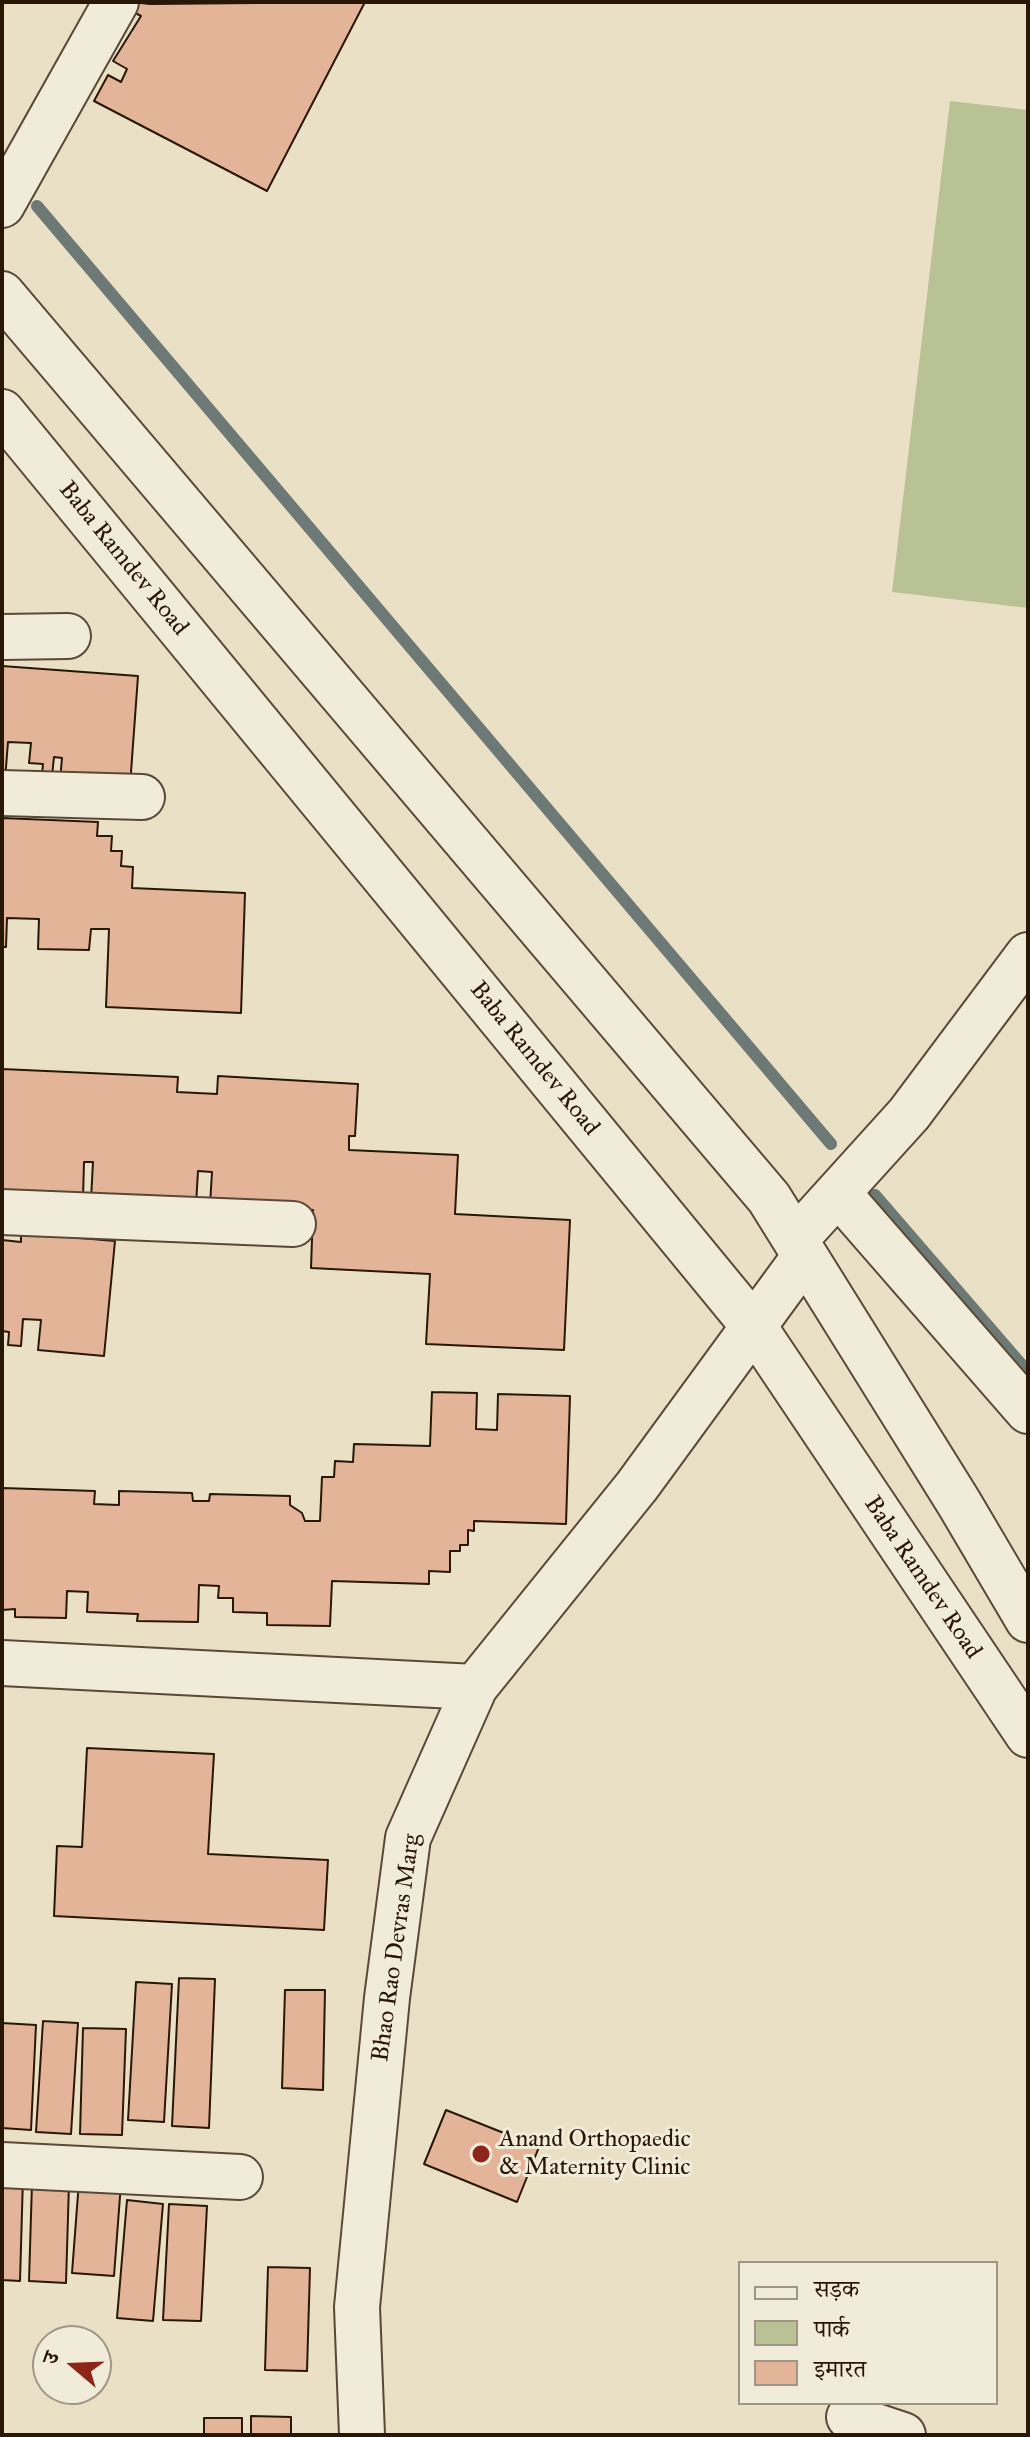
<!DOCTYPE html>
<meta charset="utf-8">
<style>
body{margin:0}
#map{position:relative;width:1030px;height:2437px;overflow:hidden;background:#eae0c6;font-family:"IM FELL Great Primer","Noto Serif Devanagari",serif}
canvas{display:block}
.frame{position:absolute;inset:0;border:4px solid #291706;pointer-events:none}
.legend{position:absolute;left:738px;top:2261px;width:260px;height:144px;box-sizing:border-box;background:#f1ebda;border:2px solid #a19685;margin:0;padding:10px 14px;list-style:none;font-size:24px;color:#291706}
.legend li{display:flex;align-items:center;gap:16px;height:40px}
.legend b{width:40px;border:2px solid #a19685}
.north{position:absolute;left:32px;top:2325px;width:80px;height:80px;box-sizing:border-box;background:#f1ebda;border:2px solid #a19685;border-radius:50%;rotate:289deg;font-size:22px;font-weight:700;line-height:32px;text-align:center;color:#291706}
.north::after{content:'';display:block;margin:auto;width:28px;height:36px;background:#8f2418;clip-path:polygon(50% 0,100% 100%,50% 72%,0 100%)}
</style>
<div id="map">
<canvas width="1030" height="2437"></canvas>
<div class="frame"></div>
<ul class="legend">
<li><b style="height:10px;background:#f1ebda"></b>सड़क</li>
<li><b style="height:22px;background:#b8c294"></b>पार्क</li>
<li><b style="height:22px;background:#e3b498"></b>इमारत</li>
</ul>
<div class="north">उ</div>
</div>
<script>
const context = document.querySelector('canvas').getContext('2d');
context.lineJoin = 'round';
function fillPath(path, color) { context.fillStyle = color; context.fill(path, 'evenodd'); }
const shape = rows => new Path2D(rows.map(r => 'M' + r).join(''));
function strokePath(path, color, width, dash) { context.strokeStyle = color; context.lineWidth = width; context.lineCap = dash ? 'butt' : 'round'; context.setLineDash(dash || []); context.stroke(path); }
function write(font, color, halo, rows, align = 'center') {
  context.font = font + ' "IM FELL Great Primer",serif'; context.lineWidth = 6; context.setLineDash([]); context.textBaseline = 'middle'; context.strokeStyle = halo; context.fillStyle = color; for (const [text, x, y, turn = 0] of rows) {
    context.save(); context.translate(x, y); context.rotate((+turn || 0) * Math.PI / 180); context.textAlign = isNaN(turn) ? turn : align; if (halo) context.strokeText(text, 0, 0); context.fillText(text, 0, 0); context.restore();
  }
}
fillPath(shape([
 [950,101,1028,110,1028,608,892,592]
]), '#b8c294');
strokePath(shape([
 [37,206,831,1144],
 [875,1195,1028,1372]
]), '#6d7974', 12);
const building = shape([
 [132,2,150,4,365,2,267,191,94,101,108,75,121,82,127,69,113,61,141,16,128,9,132,2],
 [2,666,138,676,130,786,60,780,62,758,54,757,52,776,42,774,43,764,29,763,31,743,8,742,5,780,2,780,2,666],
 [2,818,98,822,97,836,112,836,111,851,122,851,121,866,133,867,132,888,245,893,241,1013,106,1007,109,929,91,929,89,950,38,949,39,919,7,918,6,947,2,947,2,818],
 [2,1069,178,1077,177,1092,217,1094,218,1076,358,1084,355,1136,349,1136,349,1150,458,1155,455,1214,570,1220,564,1350,426,1344,430,1274,311,1268,313,1210,210,1205,212,1172,198,1171,196,1205,91,1199,93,1162,84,1162,83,1198,2,1194,2,1069],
 [21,1233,115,1241,104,1356,38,1350,41,1320,23,1319,21,1346,8,1345,9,1332,2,1331,2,1240,21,1242,21,1233],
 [432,1392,477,1393,476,1429,497,1430,498,1394,570,1396,566,1524,474,1521,474,1531,468,1530,468,1545,460,1545,460,1551,450,1551,450,1572,429,1571,429,1584,332,1581,330,1626,267,1625,267,1613,233,1612,233,1598,218,1598,219,1586,199,1585,198,1622,137,1621,138,1614,87,1612,88,1592,67,1591,66,1618,15,1617,15,1609,2,1610,2,1488,95,1491,94,1504,119,1505,119,1491,192,1493,193,1501,209,1501,210,1494,290,1496,290,1505,302,1513,305,1521,320,1521,322,1477,334,1477,335,1461,353,1462,354,1444,430,1446,432,1392],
 [87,1748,214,1754,208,1854,328,1860,324,1930,54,1916,57,1846,82,1847,87,1748],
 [179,1978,215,1979,209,2128,172,2126,179,1978],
 [136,1982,172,1984,164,2122,128,2120,136,1982],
 [285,1990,325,1990,323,2090,282,2088,285,1990],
 [43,2021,78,2023,71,2134,36,2132,43,2021],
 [2,2023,36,2025,31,2130,2,2128,2,2023],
 [83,2028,126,2029,122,2135,80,2134,83,2028],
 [446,2110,539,2147,517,2202,424,2164,446,2110],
 [2,2177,23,2177,20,2281,2,2280,2,2177],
 [79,2181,121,2183,114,2276,72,2273,79,2181],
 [32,2183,69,2184,66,2283,29,2281,32,2183],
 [127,2200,163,2204,153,2321,117,2318,127,2200],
 [169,2204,207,2206,201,2321,163,2320,169,2204],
 [268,2267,310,2268,307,2371,265,2370,268,2267],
 [251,2416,291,2417,291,2435,251,2435,251,2416],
 [204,2418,242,2418,242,2435,204,2435,204,2418]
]);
fillPath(building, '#e3b498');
strokePath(building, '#291706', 2);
const minor = shape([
 [2,205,116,2],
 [2,294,769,1198,959,1503,1028,1620],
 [2,412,755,1328,1028,1735],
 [2,637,68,636],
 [2,793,142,797],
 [838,1193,1028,1411],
 [2,1212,293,1224],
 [795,1240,909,1114,1028,955],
 [2,1663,475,1687],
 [2,2165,240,2177],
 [849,2417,903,2435],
 [362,2435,357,2307,387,1998,408,1838,475,1687,637,1486,805,1256]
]);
strokePath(minor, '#594936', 48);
strokePath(minor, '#f1ebda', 44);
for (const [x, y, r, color] of [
 [481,2154,10,"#8f2418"]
]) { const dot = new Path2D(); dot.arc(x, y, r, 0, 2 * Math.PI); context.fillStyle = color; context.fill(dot); strokePath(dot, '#f1ebda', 3); }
write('24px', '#291706', '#f1ebda', [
 ["Baba Ramdev Road",123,559,51],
 ["Baba Ramdev Road",534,1059,51],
 ["Baba Ramdev Road",922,1578,56],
 ["Bhao Rao Devras Marg",397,1948,-82]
]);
write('24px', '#291706', '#f1ebda', [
 ["Anand Orthopaedic",499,2140],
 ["& Maternity Clinic",499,2168]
], 'left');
</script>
